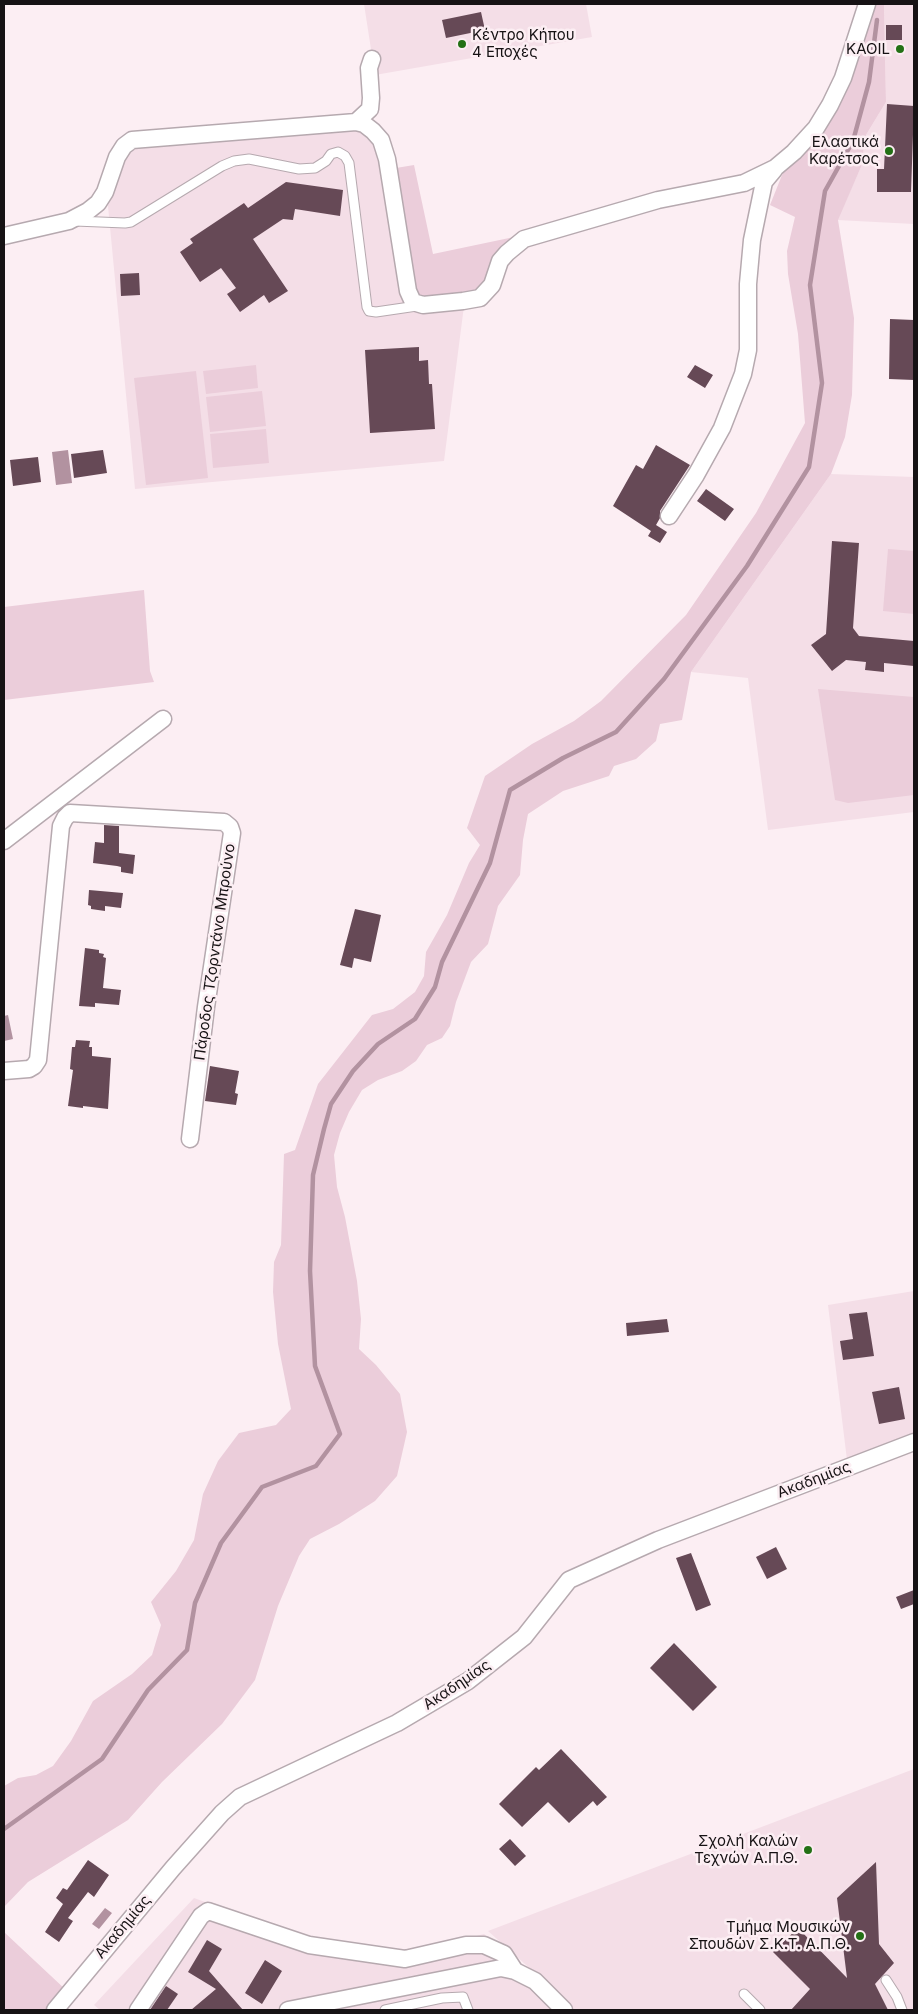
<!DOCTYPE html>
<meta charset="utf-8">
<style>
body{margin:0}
#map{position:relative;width:918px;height:2014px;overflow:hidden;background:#fceef3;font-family:Inter,sans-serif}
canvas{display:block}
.frame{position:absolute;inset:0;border:5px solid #161214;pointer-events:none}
</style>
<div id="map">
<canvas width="918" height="2014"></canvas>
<div class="frame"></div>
</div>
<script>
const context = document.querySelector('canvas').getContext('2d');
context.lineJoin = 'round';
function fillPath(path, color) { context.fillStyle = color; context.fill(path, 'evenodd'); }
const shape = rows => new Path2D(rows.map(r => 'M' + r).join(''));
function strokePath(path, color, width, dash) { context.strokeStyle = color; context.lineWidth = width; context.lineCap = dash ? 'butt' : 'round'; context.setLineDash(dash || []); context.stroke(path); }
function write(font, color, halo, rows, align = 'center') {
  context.font = font + ' Inter,sans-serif'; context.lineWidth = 5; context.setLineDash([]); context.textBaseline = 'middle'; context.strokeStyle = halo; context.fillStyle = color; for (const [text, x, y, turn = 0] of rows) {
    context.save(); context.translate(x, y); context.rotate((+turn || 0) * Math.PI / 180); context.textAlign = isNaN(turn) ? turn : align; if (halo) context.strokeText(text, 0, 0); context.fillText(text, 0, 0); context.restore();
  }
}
fillPath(shape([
 [364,4,586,4,592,37,375,75],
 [884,4,914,4,914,224,837,220,861,167,866,135,886,102],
 [354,127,372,137,380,155,406,313,464,306,444,461,135,489,108,206,110,188,117,168,134,143],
 [831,474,914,477,914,812,768,830,748,678,691,672],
 [914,1291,914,1435,847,1460,828,1305],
 [914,1769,914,2010,571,2010,535,1973,488,1931],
 [194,1898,312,1941,403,1954,484,1934,507,1952,556,2010,100,2010,94,2005]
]), '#f4dee7');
fillPath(shape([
 [871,4,884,4,886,102,866,135,861,167,838,220,854,318,852,395,845,437,831,474,691,672,682,720,660,724,656,741,636,759,614,766,609,776,563,791,528,814,523,840,520,875,498,906,488,944,471,962,456,1002,450,1026,442,1038,427,1045,416,1061,402,1071,378,1080,362,1090,349,1112,340,1133,334,1155,337,1187,345,1217,357,1281,361,1319,359,1349,376,1365,400,1394,407,1432,397,1476,375,1501,339,1524,310,1539,299,1556,278,1606,255,1680,222,1724,162,1782,128,1820,28,1882,4,1907,4,1786,18,1778,36,1775,53,1766,71,1741,93,1701,132,1674,152,1655,161,1625,151,1602,176,1571,194,1540,203,1494,218,1461,239,1433,276,1425,291,1409,278,1344,273,1292,274,1262,281,1245,284,1154,295,1150,318,1084,372,1015,393,1009,415,992,424,976,426,952,447,915,469,863,480,845,467,828,485,776,532,744,574,721,601,701,686,615,756,513,805,423,798,334,788,274,787,251,795,217,770,205,784,170,800,153],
 [414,165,433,254,514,237,501,246,482,285,476,293,423,300,416,297,396,168],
 [256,365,258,388,206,394,203,371],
 [196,371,208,478,146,485,134,378],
 [262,391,266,426,210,432,206,397],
 [266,429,269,463,213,468,210,434],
 [888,549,914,551,914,614,883,611],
 [144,590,150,671,154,682,4,700,4,607],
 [818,689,914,697,914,795,848,803,835,800],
 [4,1932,66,1990,49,2010,4,2010]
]), '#ebcdda');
fillPath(shape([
 [68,450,72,483,56,485,52,452],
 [8,1015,13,1039,4,1041,4,1016],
 [105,1908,112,1913,99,1929,92,1924]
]), '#b292a0');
strokePath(shape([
 [4,1829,102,1759,148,1690,187,1650,195,1603,221,1543,262,1487,316,1466,340,1434,315,1366,310,1271,313,1175,324,1129,331,1104,353,1071,378,1044,415,1019,435,987,442,962,490,863,510,790,563,758,616,732,664,679,747,566,809,467,822,383,810,285,825,191,853,141,869,82,877,20]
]), '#b292a0', 4.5);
fillPath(shape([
 [481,12,485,30,446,38,442,20],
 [886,25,902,25,902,40,886,40],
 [887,104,914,106,911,192,877,192,877,169,884,169],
 [286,182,343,190,340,216,295,209,293,220,283,219,253,239,288,291,269,303,264,295,240,312,227,294,236,288,221,268,200,282,180,252,193,243,190,239,244,203,248,208],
 [139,273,140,295,121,296,120,274],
 [890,319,914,320,914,380,889,379],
 [419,347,419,361,428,360,429,384,432,384,435,429,370,433,365,350],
 [695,365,713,375,705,388,687,377],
 [656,445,690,465,660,511,660,518,656,525,667,532,660,543,648,536,651,531,613,506,636,465,643,469],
 [103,450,107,473,74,478,71,454],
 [38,457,41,482,13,486,10,460],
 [706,489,734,509,725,521,697,501],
 [832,541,859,543,853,628,859,636,914,641,914,666,884,663,884,672,865,670,866,662,846,660,832,671,811,645,826,634],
 [104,825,119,826,119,853,135,855,133,874,121,872,121,867,117,866,93,863,95,842,104,843],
 [89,890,123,893,121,908,105,906,105,911,91,909,91,906,88,905],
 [355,909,381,915,371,962,354,958,352,968,340,965],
 [85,948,99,950,99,953,104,954,103,957,106,958,103,988,121,990,119,1005,95,1003,95,1007,79,1006],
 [76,1040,90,1041,89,1047,92,1047,92,1056,111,1058,108,1109,83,1106,83,1108,68,1106,73,1070,70,1069,72,1047,75,1047],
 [210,1066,239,1071,235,1093,238,1094,236,1105,205,1101],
 [867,1312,874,1356,843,1360,840,1341,853,1339,849,1314],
 [667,1319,669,1332,627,1336,626,1323],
 [899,1387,905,1419,879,1424,872,1392],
 [776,1547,787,1569,767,1579,756,1557],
 [691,1553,711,1605,696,1611,676,1558],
 [914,1590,914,1604,901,1609,896,1597],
 [674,1643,717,1687,693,1711,650,1668],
 [561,1749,607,1797,597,1806,593,1801,569,1823,548,1802,522,1827,499,1804,536,1767,539,1770],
 [510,1839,526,1856,515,1866,499,1849],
 [88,1860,109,1875,94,1897,88,1892,68,1918,73,1921,59,1942,45,1932,63,1904,56,1898,63,1888,67,1890],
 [876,1862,879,1944,894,1963,875,1984,888,2010,791,2010,810,1989,773,1952,798,1928,847,1978,837,1898],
 [207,1940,222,1949,209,1971,243,2010,191,2010,216,1989,188,1972],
 [265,1960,282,1971,262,2004,245,1993],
 [166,1986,178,1994,167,2010,150,2010]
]), '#664956');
const service = shape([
 [75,221,125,223,131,222,222,166,234,161,249,159,299,169,315,168,326,161,331,154,338,152,345,156,349,163,367,307,369,311,376,312,417,306],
 [886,1980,897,1997,902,2010],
 [744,1994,760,2010],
 [385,2010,442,1998,463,1997,468,2010]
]);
const minor = shape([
 [356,122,370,109,371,98,369,68,372,59],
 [4,236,69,221,88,211,98,203,105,192,117,157,124,146,132,140,356,122,364,124,373,131,381,140,387,159,408,291,413,302,423,305,463,301,480,298,492,285,500,261,507,253,524,239,658,200,744,183,775,168,794,152,816,128,830,105,843,78,867,4],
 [669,516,696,475,722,428,743,374,748,350,748,284,752,240,764,182,774,170],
 [4,841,163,719],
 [4,1071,29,1069,34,1066,38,1060,61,826,65,818,70,813,224,822,230,827,232,833,206,1007,190,1139],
 [55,2010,173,1868,222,1813,240,1797,397,1723,468,1681,524,1637,569,1580,658,1540,914,1442],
 [138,2010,201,1916,208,1911,309,1945,405,1959,466,1945,484,1945,504,1954,515,1971],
 [288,2010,501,1968,515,1971,535,1981,564,2010]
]);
strokePath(service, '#b6a9af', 11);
strokePath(minor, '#b6a9af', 19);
strokePath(service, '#fff', 9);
strokePath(minor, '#fff', 16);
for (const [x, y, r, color] of [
 [462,44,5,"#237015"],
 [900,49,5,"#237015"],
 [889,151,5,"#237015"],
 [808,1850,5,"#237015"],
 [860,1936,5,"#237015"]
]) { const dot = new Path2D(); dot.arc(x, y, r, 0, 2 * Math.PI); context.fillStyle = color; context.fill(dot); strokePath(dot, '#fceef3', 2); }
write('15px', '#161214', '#fceef3', [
 ["Κέντρο Κήπου",472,35,"left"],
 ["4 Εποχές",472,52,"left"],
 ["KAOIL",890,49],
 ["Ελαστικά",879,142],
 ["Καρέτσος",879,159],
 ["Σχολή Καλών",798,1841],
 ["Τεχνών Α.Π.Θ.",798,1858],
 ["Τμήμα Μουσικών",850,1927],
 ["Σπουδών Σ.Κ.Τ. Α.Π.Θ.",850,1944]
], 'right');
write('15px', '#161214', '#fceef3', [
 ["Πάροδος Τζορντάνο Μπρούνο",215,952,-82],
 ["Ακαδημίας",814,1480,-21],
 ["Ακαδημίας",457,1685,-34],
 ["Ακαδημίας",123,1927,-50]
]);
</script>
